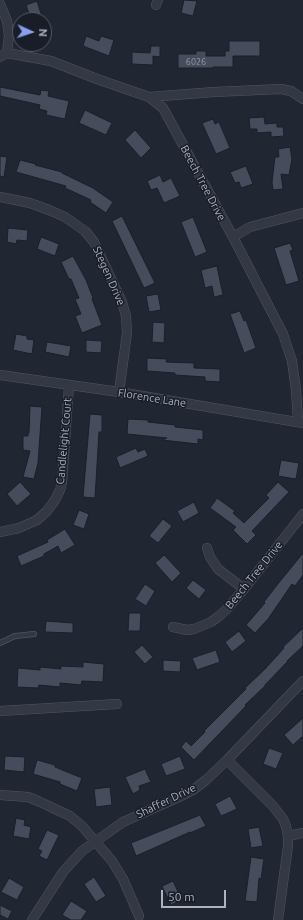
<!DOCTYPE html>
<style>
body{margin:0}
#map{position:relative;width:303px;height:920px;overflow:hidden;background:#212633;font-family:Ubuntu,sans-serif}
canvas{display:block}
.north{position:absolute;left:12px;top:12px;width:40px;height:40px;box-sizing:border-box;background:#191d28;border:1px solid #555965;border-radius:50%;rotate:93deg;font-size:11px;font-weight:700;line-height:16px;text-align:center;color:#aeb2c1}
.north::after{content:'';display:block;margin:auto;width:14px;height:18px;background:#87a0ed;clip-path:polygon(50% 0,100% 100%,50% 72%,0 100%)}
.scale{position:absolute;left:161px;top:890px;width:65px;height:18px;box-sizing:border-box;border:2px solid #aeb2c1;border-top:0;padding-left:5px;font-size:12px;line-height:14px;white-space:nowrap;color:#aeb2c1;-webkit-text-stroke:3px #191d28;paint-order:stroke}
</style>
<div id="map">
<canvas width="303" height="920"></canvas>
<div class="north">N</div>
<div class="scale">50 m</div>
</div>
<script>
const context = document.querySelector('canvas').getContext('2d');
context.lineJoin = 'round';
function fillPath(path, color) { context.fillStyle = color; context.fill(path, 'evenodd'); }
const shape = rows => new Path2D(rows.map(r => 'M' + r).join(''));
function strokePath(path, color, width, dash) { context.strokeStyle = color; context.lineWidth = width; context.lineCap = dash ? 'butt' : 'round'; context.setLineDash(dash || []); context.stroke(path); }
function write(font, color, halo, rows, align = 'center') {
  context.font = font + ' Ubuntu,sans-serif'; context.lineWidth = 3; context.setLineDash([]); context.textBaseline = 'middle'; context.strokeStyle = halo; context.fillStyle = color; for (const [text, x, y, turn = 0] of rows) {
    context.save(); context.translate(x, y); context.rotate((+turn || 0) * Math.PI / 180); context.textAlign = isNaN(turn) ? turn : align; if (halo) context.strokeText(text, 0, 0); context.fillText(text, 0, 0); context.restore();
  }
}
const building = shape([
 [184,0,197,1,193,16,181,13,184,0],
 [37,1,43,20,31,20,26,5,37,1],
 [86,36,99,41,101,36,114,40,109,56,83,46,86,36],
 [229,41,260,41,260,56,233,56,233,67,213,67,213,68,178,68,178,54,196,54,196,51,206,51,206,56,225,56,225,51,229,51,229,41],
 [151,46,160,46,160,57,153,56,153,65,132,64,132,52,150,53,151,46],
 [0,87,40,95,41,90,49,91,48,96,69,101,65,119,46,115,47,111,39,109,40,105,0,96,0,87],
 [85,110,112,123,106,135,79,123,85,110],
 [264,117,265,124,277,123,277,127,283,127,284,136,271,137,271,132,257,133,257,129,250,129,249,118,264,117],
 [213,119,215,124,219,122,230,148,216,154,202,123,213,119],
 [135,130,151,148,141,158,125,140,135,130],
 [290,147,292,159,289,175,281,174,283,189,273,190,272,182,275,157,279,157,278,149,290,147],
 [0,156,7,157,4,177,0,176,0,156],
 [20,160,36,164,35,165,62,172,62,173,93,188,113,202,106,213,90,202,91,200,65,188,66,186,16,172,20,160],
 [246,166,253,184,241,188,239,182,235,183,230,172,246,166],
 [160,175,163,182,171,178,180,196,164,203,157,188,151,190,147,181,160,175],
 [122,216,155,283,144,288,112,221,122,216],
 [193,217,207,252,195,257,181,222,193,217],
 [8,228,28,230,27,241,17,240,16,244,7,242,8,228],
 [41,237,59,244,55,256,37,249,41,237],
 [290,243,293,250,290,251,299,281,286,285,274,248,290,243],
 [73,256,86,280,93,298,92,299,102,325,82,333,75,316,81,314,75,299,79,298,71,279,69,279,61,262,73,256],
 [217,266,223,295,214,297,212,286,205,288,201,270,217,266],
 [158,294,161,310,149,312,146,296,158,294],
 [240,311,244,321,246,320,256,348,244,353,230,314,240,311],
 [153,322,165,323,164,343,152,342,153,322],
 [16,334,27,336,27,339,34,340,32,354,13,350,16,334],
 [86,340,102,341,101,353,86,352,86,340],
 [47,342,71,346,69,357,45,352,47,342],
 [147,358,167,359,166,362,194,363,194,368,220,369,220,382,205,381,205,377,175,375,175,373,147,371,147,358],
 [30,406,42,407,38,463,34,479,23,477,30,451,23,450,23,436,28,436,28,433,29,433,30,406],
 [90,414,102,415,102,432,99,432,95,498,83,497,90,414],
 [128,419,148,420,148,422,175,425,175,427,203,430,203,440,198,439,198,444,162,440,167,438,127,434,128,419],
 [136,448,138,452,145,449,148,456,120,468,116,457,136,448],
 [281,460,299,463,296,479,278,476,281,460],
 [20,482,31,494,17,506,7,494,20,482],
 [278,482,289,492,252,531,256,535,247,544,233,530,236,527,210,508,217,498,235,511,233,513,244,523,269,498,266,495,278,482],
 [194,502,199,513,183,522,177,511,194,502],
 [79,510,89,514,84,529,73,525,79,510],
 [163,519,172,526,158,543,149,536,163,519],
 [65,529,75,545,61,553,58,546,44,554,44,556,21,566,17,556,48,542,47,540,65,529],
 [303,553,303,575,295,586,292,584,268,619,255,633,246,625,265,603,264,602,277,585,303,553],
 [164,555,181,573,172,582,155,563,164,555],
 [193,580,206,590,199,599,186,588,193,580],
 [145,584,155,591,146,606,135,599,145,584],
 [129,613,141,613,140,631,128,631,129,613],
 [46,621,73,623,73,633,45,632,46,621],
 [303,628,303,646,287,661,288,661,265,685,265,686,245,705,246,706,194,760,181,747,186,741,191,746,205,732,204,731,246,689,245,688,265,669,284,648,283,647,303,628],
 [239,631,246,641,232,652,225,642,239,631],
 [142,645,153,657,145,664,134,652,142,645],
 [216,650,220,662,197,670,192,658,216,650],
 [163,660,181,661,180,672,163,671,163,660],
 [83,662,104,664,103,682,82,681,81,685,60,683,60,687,39,685,38,688,17,687,18,668,40,670,40,667,61,669,61,666,83,667,83,662],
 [303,718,303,736,293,745,284,735,303,718],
 [269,748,283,753,276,769,263,764,269,748],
 [5,756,25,757,24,772,4,770,5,756],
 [180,756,185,769,166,776,161,764,180,756],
 [37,760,55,765,55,767,82,778,77,791,60,784,60,782,33,774,37,760],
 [145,769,151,782,139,786,140,790,133,794,125,777,145,769],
 [110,787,112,805,96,807,94,789,110,787],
 [230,796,237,809,221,816,215,804,230,796],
 [200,815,206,826,190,833,190,832,136,856,131,843,200,815],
 [16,818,25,820,24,825,31,827,29,839,13,836,16,818],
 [259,827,263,846,251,848,248,829,259,827],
 [47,830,59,835,47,860,39,856,42,851,38,849,47,830],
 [251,857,264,859,261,879,259,878,257,902,245,901,251,857],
 [94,877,106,896,96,902,84,884,94,877],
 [9,878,24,887,17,900,1,892,9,878],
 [173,881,182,900,171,905,162,886,173,881],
 [71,901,87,911,81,920,71,920,62,915,71,901],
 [0,905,12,911,8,919,0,915,0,905]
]);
fillPath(building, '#474c5d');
strokePath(building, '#1b1f2a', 1);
const lane = shape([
 [0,643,15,636,34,634]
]);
const street = shape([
 [0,4,7,21,9,35,7,53],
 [156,5,158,0],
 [0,57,7,53,51,61,97,79,149,97,163,108,233,237,283,334,292,361,296,390,298,422],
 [149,97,214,92,281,89,291,91,303,99],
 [0,197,30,203,49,210,65,217,85,231,94,242,122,302,126,316,127,333,119,392],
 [233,237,250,227,303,213],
 [0,375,119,392,303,423],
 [0,532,19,528,37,520,47,511,55,500,60,490,62,483,69,386],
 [207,548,210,557,218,569,244,589],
 [173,627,187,630,194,629,211,622,219,616,226,610,244,589,303,514],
 [0,711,117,704],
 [227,760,273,806,283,819,286,826,288,836,288,846,278,920],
 [0,795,28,797,38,801,70,816,82,826,112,861,123,879,139,916],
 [288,836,303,833],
 [32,920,63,872,82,851,123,822,179,797,193,790,206,780,227,760,303,681]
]);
strokePath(lane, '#515562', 6);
strokePath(street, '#515562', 10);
strokePath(lane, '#343844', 4.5);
strokePath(street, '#343844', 9);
write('9px', '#9498a8', null, [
 ["6026",196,62]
]);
write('11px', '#aeb2c1', '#191d28', [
 ["Beech Tree Drive",203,183,62],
 ["Stegen Drive",109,276,66],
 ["Florence Lane",152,398,9],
 ["Candlelight Court",64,441,-85],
 ["Beech Tree Drive",254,575,-51],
 ["Shaffer Drive",166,801,-26]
]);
</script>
